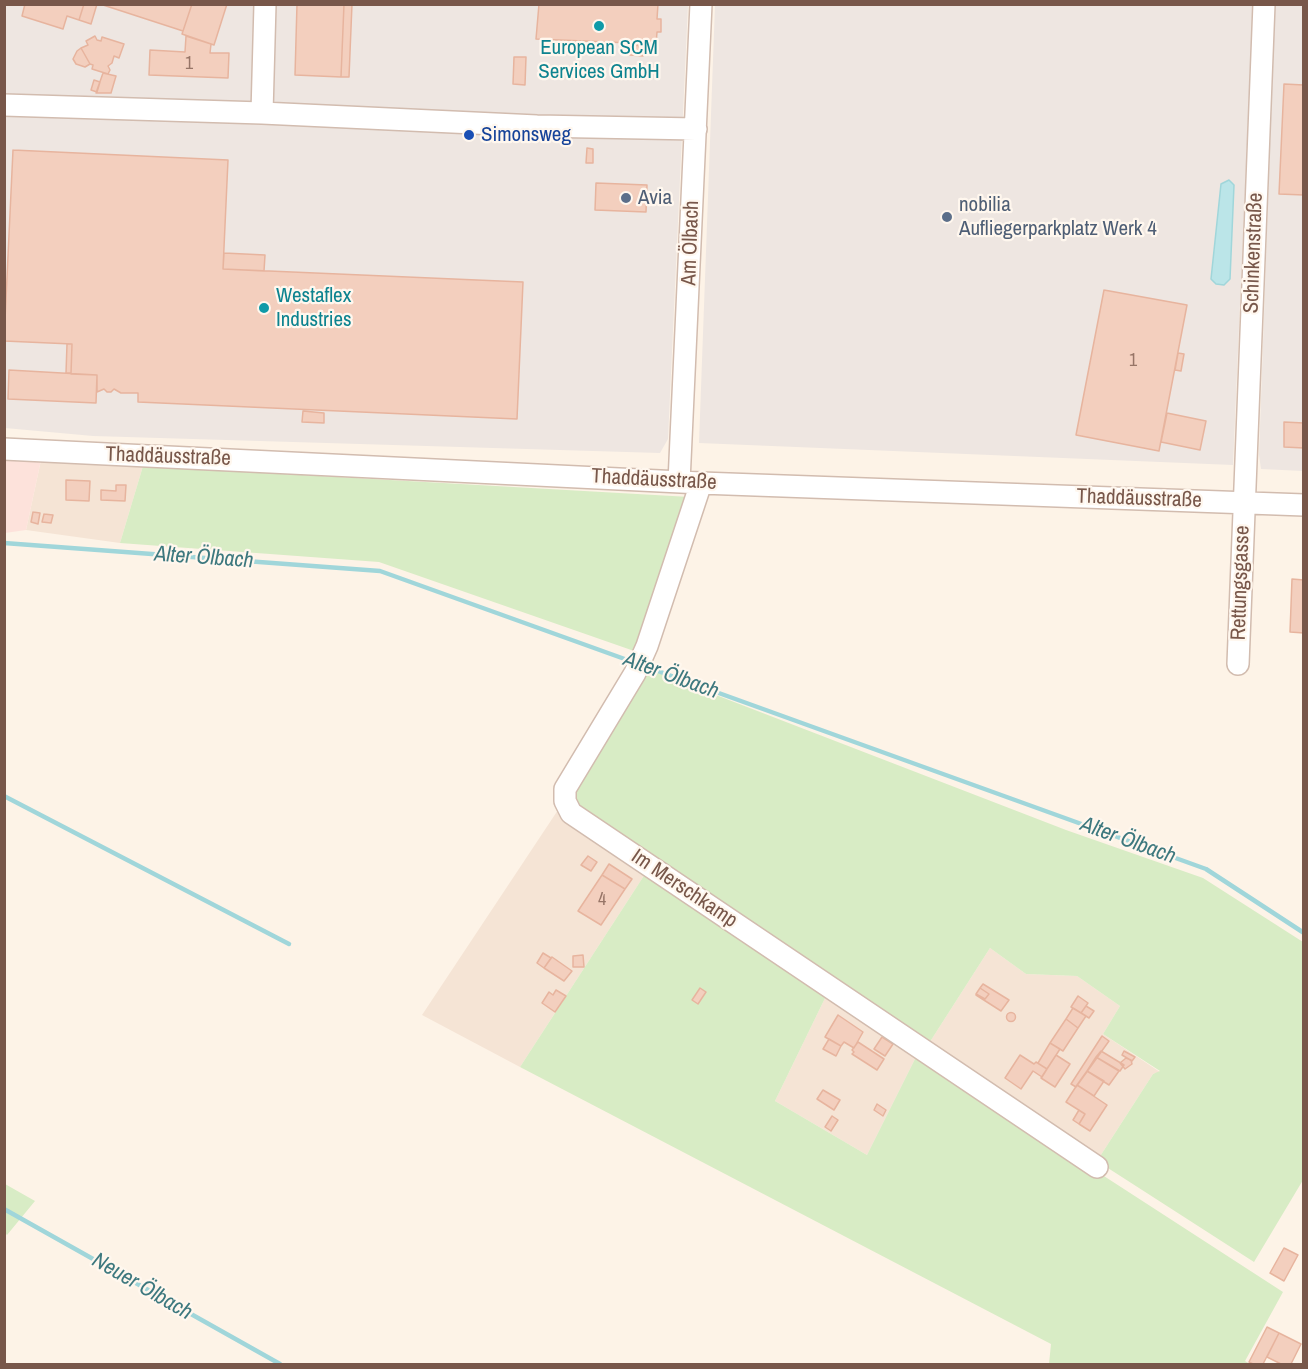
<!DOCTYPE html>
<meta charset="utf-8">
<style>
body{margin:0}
#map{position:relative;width:1308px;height:1369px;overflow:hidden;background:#fdf3e7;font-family:"Archivo Narrow",sans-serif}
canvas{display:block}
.frame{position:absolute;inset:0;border:6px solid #78574a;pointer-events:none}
</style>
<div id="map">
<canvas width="1308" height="1369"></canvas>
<div class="frame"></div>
</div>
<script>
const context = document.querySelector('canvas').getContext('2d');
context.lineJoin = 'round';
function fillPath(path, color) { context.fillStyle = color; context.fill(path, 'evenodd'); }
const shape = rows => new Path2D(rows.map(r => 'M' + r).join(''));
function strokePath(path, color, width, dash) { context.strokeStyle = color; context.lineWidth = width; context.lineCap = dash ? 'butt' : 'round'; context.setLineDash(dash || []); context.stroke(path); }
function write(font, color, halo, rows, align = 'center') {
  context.font = font + ' "Archivo Narrow",sans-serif'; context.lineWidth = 4.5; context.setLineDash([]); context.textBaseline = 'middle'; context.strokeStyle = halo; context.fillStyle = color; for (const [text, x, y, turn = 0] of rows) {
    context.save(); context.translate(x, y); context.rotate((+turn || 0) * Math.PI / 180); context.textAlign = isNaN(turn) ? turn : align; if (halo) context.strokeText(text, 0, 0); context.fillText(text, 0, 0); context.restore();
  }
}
fillPath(shape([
 [41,460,143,466,120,543,26,530],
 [558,810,647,871,520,1067,422,1015],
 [990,948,1026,974,1077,976,1120,1006,1103,1034,1160,1072,1153,1074,1097,1161,926,1048],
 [828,992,918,1053,867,1155,775,1101]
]), '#f5e4d5');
fillPath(shape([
 [4,458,41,460,26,530,5,533]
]), '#fde2db');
fillPath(shape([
 [4,5,688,5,668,439,660,453,93,436,5,428],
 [715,5,1253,5,1233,465,699,443],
 [1275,5,1303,5,1303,471,1261,469,1259,455]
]), '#eee6e1');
fillPath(shape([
 [143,466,690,497,637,652,379,562,120,543],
 [646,668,1066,830,1203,878,1303,942,1303,1180,1254,1262,1097,1161,1153,1074,1160,1071,1103,1034,1120,1006,1077,976,1026,974,990,948,926,1048,576,810,570,791],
 [647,871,828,992,775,1101,867,1155,918,1053,968,1088,1283,1292,1245,1361,1250,1364,1049,1364,1051,1344,520,1067],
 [5,1184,35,1201,7,1235,5,1233]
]), '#d8ecc5');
const water = shape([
 [1229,180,1234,185,1230,279,1224,285,1216,284,1211,279,1221,184,1229,180]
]);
fillPath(water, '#bbe5e8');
strokePath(water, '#a0d6da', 1.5);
strokePath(shape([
 [4,543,380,571,633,662],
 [644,666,1206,869,1304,933],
 [4,796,289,944],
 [4,1209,280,1364]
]), '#a0d6da', 4.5);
const building = shape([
 [25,4,84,4,79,20,67,16,63,29,22,16,25,4],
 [84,4,97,4,91,24,79,20,84,4],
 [100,4,192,4,183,31,100,4],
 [192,4,227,4,214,45,182,34,192,4],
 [297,4,344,4,341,77,295,75,297,4],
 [344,4,352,4,349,77,341,77,344,4],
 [539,4,658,4,657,19,661,19,661,32,657,32,656,45,644,44,644,46,631,45,631,43,536,39,539,4],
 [95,36,97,40,101,41,102,37,124,44,119,58,114,56,112,63,108,66,110,70,108,74,92,69,93,65,90,64,81,48,88,45,86,41,95,36],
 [186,36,211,44,210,53,229,53,228,78,149,75,150,50,185,52,186,36],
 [631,45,644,46,643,56,630,55,631,45],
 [81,48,90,64,85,67,76,64,73,59,77,51,81,48],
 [514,57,526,57,525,85,513,84,514,57],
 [103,73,116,76,111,93,96,93,103,73],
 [94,80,100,82,97,92,91,90,94,80],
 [1284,84,1304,85,1304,195,1279,194,1284,84],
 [587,148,593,149,593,163,586,163,587,148],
 [13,150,228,160,223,269,523,282,517,419,138,402,138,393,121,393,114,389,111,392,107,392,104,389,97,392,97,375,71,374,72,344,4,341,13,150],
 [596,183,647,185,646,212,595,210,596,183],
 [224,253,265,255,264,271,223,269,224,253],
 [1104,290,1187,305,1159,451,1076,435,1104,290],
 [67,344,72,344,71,373,66,373,67,344],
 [1178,353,1184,354,1181,371,1175,370,1178,353],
 [9,370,97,375,96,403,8,399,9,370],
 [303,411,324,413,324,423,302,422,303,411],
 [1167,413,1206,421,1200,450,1161,442,1167,413],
 [1284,422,1304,423,1304,448,1284,447,1284,422],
 [66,480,90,481,89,501,66,500,66,480],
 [116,485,126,485,125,501,101,500,101,490,116,491,116,485],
 [33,512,40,513,38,524,31,522,33,512],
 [44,514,53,515,51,523,42,522,44,514],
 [1292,579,1304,580,1304,633,1290,632,1292,579],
 [588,856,597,862,591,871,581,865,588,856],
 [609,864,632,879,625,889,602,875,609,864],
 [602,875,625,889,601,925,578,911,602,875],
 [543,953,551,958,544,968,537,963,543,953],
 [583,955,584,967,573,967,573,956,583,955],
 [552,957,572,971,564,981,544,968,552,957],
 [983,984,1009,1000,1001,1011,976,995,985,999,989,994,980,988,983,984],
 [700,988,706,992,698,1004,692,1000,700,988],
 [980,988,989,994,985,999,976,994,980,988],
 [556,990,566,996,555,1012,542,1003,549,992,553,995,556,990],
 [1078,996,1088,1003,1081,1013,1071,1007,1078,996],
 [1086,1006,1094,1011,1089,1018,1081,1013,1086,1006],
 [1073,1008,1086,1016,1078,1028,1066,1019,1073,1008],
 '1006.5 1017a4.5 4.5 0 1 1 9 0a4.5 4.5 0 1 1-9 0Z',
 [838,1015,863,1032,854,1048,844,1042,841,1046,825,1037,838,1015],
 [1066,1019,1078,1028,1063,1051,1050,1043,1066,1019],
 [1102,1036,1109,1041,1076,1087,1071,1084,1102,1036],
 [882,1037,893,1044,885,1056,874,1049,882,1037],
 [829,1039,841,1046,836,1056,823,1049,829,1039],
 [858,1042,884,1059,877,1070,852,1054,854,1052,852,1050,858,1042],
 [1050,1043,1060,1049,1047,1069,1038,1063,1050,1043],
 [1101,1051,1124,1065,1120,1071,1096,1057,1101,1051],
 [1124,1051,1135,1057,1132,1061,1122,1055,1124,1051],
 [1020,1055,1034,1064,1036,1062,1047,1069,1042,1077,1033,1071,1021,1089,1005,1078,1020,1055],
 [1056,1055,1070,1064,1055,1087,1041,1078,1056,1055],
 [1096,1057,1119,1071,1109,1085,1087,1071,1096,1057],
 [1126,1058,1131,1060,1132,1064,1125,1069,1120,1063,1126,1058],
 [1087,1071,1104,1081,1094,1096,1077,1085,1087,1071],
 [1077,1085,1107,1105,1090,1131,1079,1124,1085,1114,1066,1102,1077,1085],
 [823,1090,840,1100,834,1110,817,1099,823,1090],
 [877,1104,886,1110,883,1116,874,1110,877,1104],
 [1079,1110,1085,1114,1079,1124,1073,1120,1079,1110],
 [832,1116,838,1120,831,1131,825,1127,832,1116],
 [1284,1248,1298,1255,1284,1281,1270,1273,1284,1248],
 [1267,1327,1279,1333,1263,1364,1253,1364,1249,1362,1267,1327],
 [1279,1333,1301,1344,1291,1364,1281,1364,1267,1357,1279,1333]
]);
fillPath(building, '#f3cfbe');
strokePath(building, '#e7b49e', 1.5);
const minor = shape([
 [4,105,262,113,537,126,696,129],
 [262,113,265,4],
 [4,449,701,483,1304,505],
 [679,482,701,4],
 [701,483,647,646,635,673,565,789,565,801,571,813,1097,1167],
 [1238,664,1264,4]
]);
strokePath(minor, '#d2bcaf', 24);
strokePath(minor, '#fff', 21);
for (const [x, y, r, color] of [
 [599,26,6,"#0f9aa8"],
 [469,135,6,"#1a4fb4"],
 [626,198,6,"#5c6f8a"],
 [947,217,6,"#5c6f8a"],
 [264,308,6,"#0f9aa8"]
]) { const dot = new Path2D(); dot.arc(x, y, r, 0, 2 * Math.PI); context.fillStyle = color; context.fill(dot); strokePath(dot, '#fff7ee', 2); }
write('18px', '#977567', null, [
 ["1",189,64],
 ["1",1133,361],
 ["4",602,900]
]);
write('21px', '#0d838f', '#fff7ee', [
 ["European SCM",599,48],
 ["Services GmbH",599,72],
 ["Westaflex",276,296,"left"],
 ["Industries",276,320,"left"]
]);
write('21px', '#164399', '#fff7ee', [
 ["Simonsweg",481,135]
], 'left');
write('21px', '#4e5e75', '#fff7ee', [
 ["Avia",638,198],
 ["nobilia",959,205],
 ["Aufliegerparkplatz Werk 4",959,229]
], 'left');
write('21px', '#78574a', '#fff7ee', [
 ["Am Ölbach",691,243,-88],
 ["Schinkenstraße",1254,253,-88],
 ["Thaddäusstraße",168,457,2],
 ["Thaddäusstraße",654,480,3],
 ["Thaddäusstraße",1139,499,2],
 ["Rettungsgasse",1241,583,-88],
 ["Im Merschkamp",684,889,34]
]);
write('italic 22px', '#3d787e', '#fff7ee', [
 ["Alter Ölbach",204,558,4],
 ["Alter Ölbach",671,676,20],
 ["Alter Ölbach",1128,841,20],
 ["Neuer Ölbach",142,1287,30]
]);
</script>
